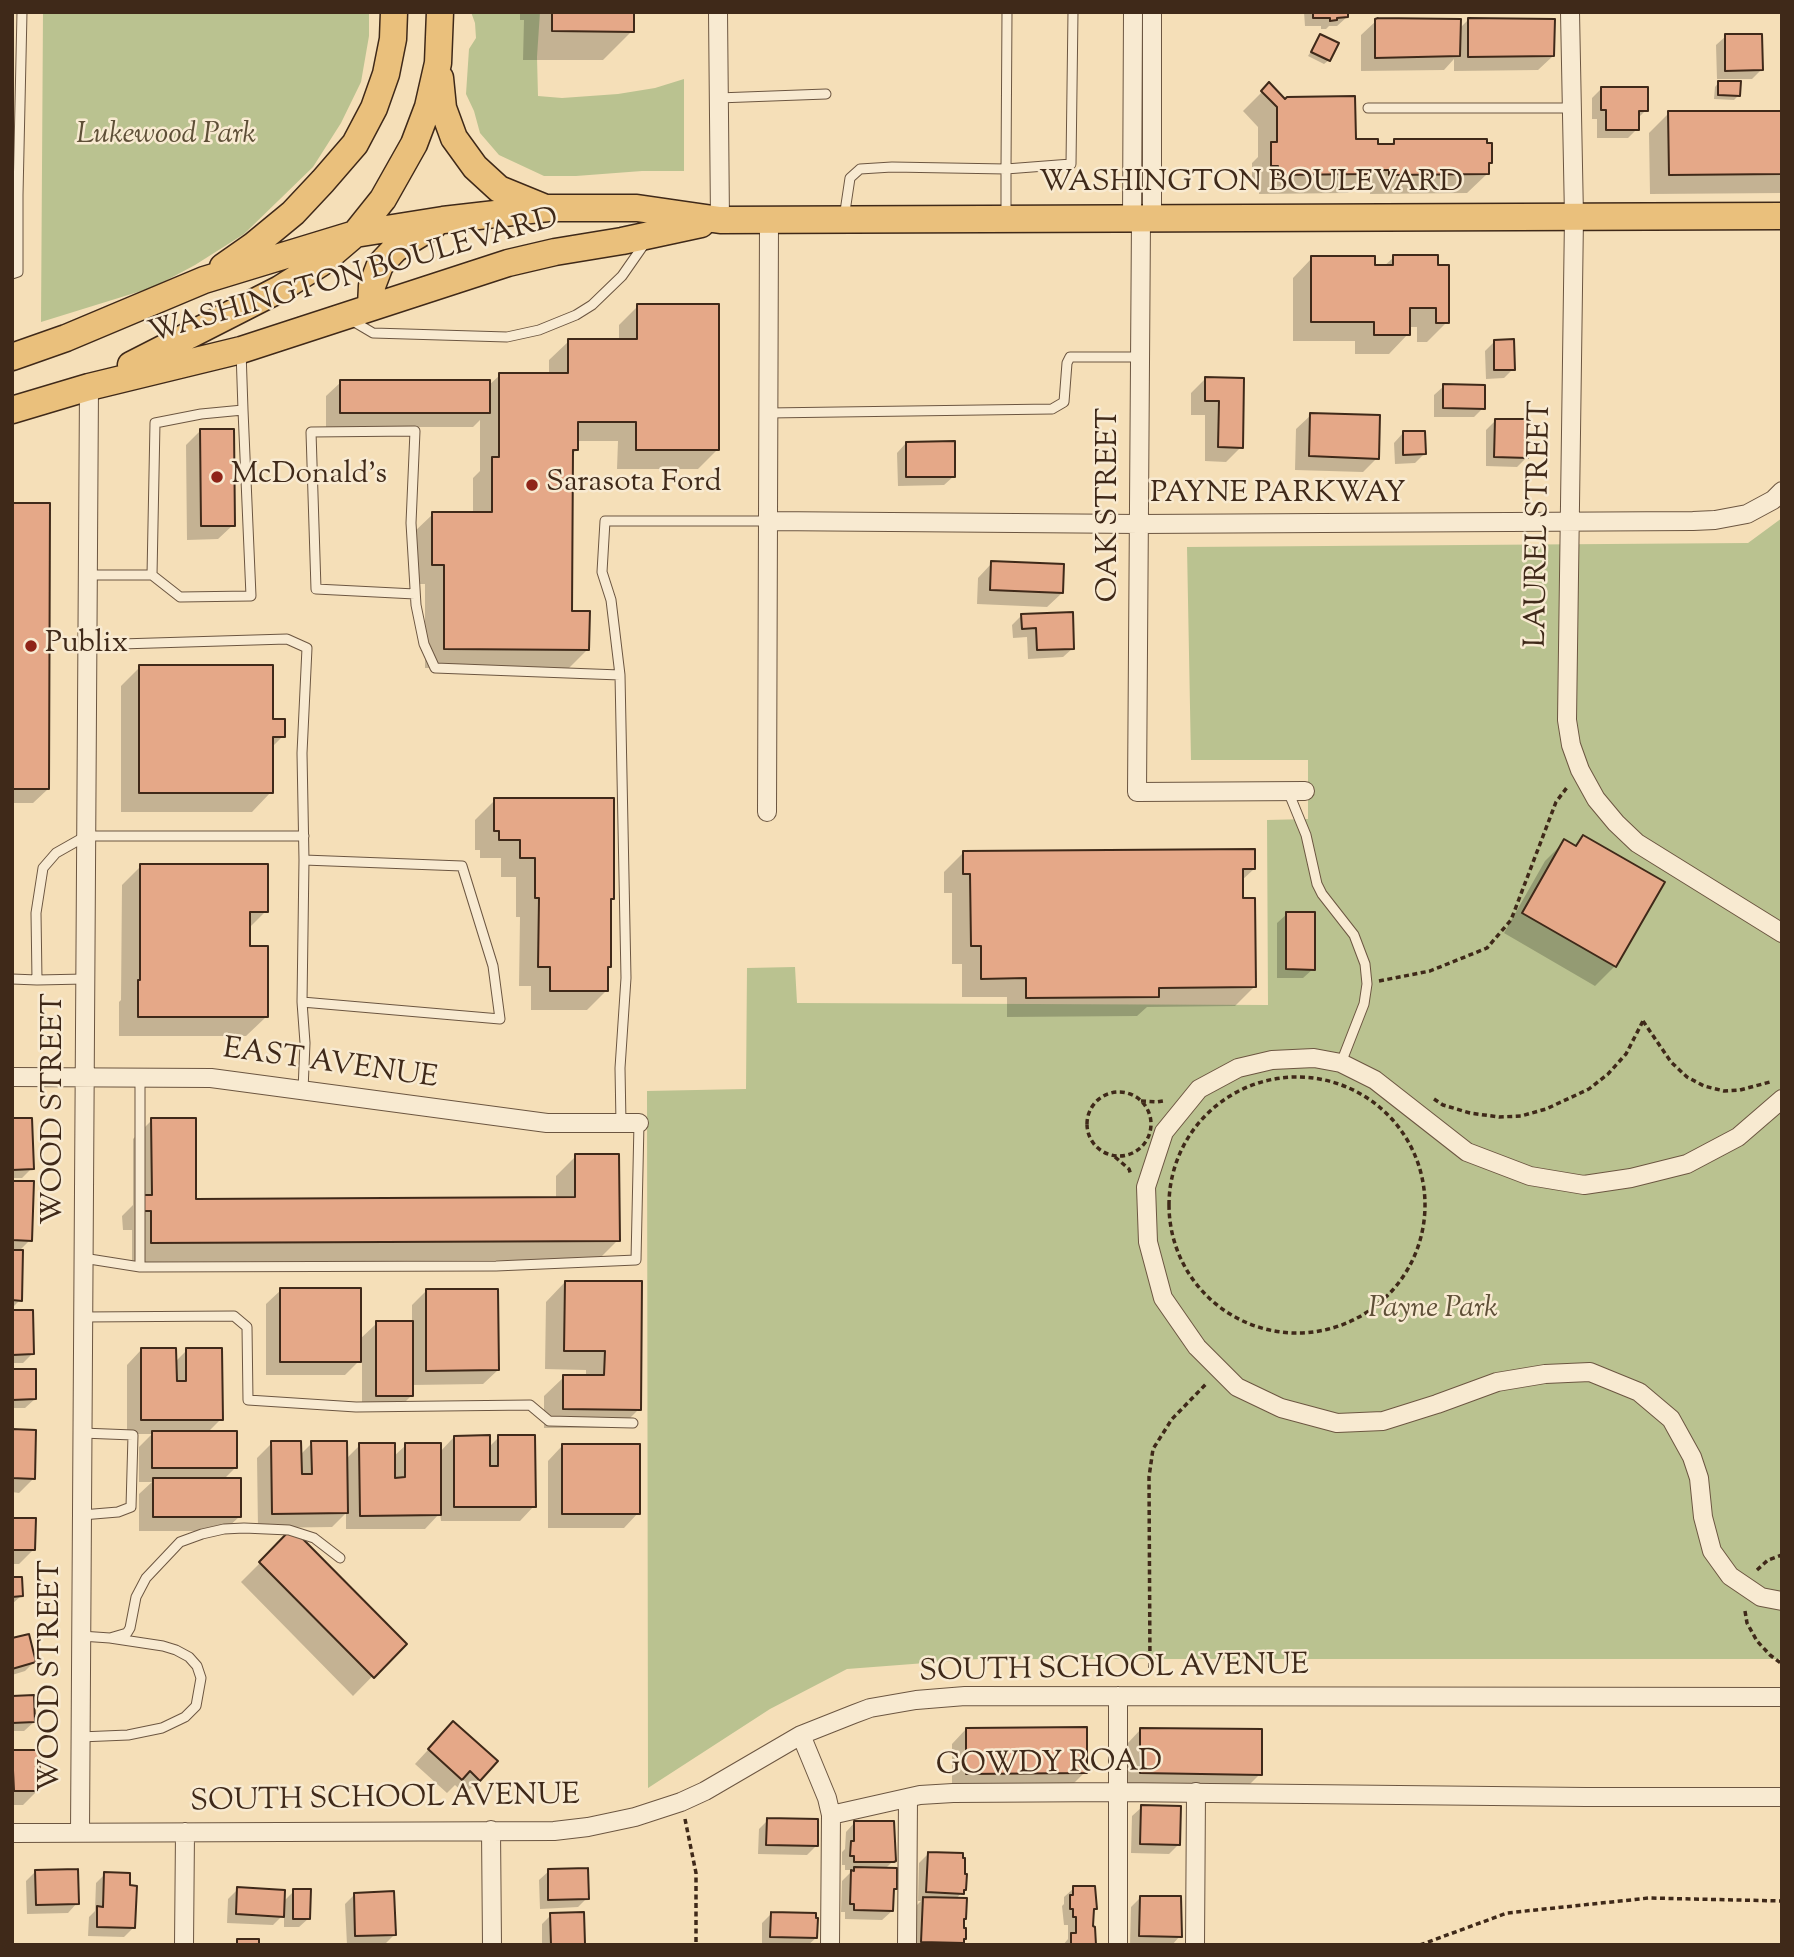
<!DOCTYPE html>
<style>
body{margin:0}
#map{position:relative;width:1794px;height:1957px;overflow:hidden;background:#f5dfb8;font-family:"Sorts Mill Goudy",serif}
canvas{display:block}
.frame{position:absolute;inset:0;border:14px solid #3f2919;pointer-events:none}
</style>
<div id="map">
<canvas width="1794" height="1957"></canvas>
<div class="frame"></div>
</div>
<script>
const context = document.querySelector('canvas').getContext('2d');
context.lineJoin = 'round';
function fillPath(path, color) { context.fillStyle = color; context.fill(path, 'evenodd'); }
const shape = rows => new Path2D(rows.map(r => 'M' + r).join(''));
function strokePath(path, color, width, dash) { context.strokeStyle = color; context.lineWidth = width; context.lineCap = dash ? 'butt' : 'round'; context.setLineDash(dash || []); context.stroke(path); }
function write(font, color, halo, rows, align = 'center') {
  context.font = font + ' "Sorts Mill Goudy",serif'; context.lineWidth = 5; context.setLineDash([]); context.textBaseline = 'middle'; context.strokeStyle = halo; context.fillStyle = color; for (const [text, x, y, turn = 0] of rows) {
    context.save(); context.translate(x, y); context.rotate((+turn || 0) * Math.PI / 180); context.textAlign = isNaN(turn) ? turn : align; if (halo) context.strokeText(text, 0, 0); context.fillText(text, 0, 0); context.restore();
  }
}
fillPath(shape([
 [43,12,369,12,369,36,361,82,341,123,313,167,244,234,195,265,154,287,41,322],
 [471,12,540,12,537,57,538,96,562,98,618,94,655,88,684,79,684,171,642,171,576,176,544,176,499,155,480,133,474,111,466,94,469,49,476,38,475,23],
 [1782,518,1782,1659,978,1659,847,1669,770,1709,648,1788,647,1091,746,1089,747,968,795,967,797,1003,1268,1005,1267,820,1308,819,1308,760,1191,760,1187,547,1748,543]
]), '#bac290');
fillPath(shape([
 [520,12,632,12,632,31,603,60,523,60,524,20,520,20],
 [1304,12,1347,12,1347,17,1337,26,1329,26,1326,29,1321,29,1321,26,1305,26],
 [1468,20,1553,56,1538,70,1454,71,1454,59,1444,70,1361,71,1361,35,1376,21,1459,29],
 [1321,36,1329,60,1324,64,1308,56],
 [1726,36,1761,70,1752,79,1717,79,1716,45],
 [1782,40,1782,78,1780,78,1780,42],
 [1721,80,1721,82,1738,96,1734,100,1714,99,1715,87],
 [1269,85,1285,102,1354,141,1376,146,1389,146,1394,141,1490,162,1487,165,1487,174,1467,193,1370,194,1370,188,1352,188,1348,193,1259,194,1259,185,1252,185,1252,163,1258,157,1258,127,1243,111],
 [1602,88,1646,110,1637,119,1637,129,1628,138,1597,138,1597,119,1592,119,1592,98],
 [1782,112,1782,193,1650,194,1649,133,1669,113],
 [1394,257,1437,257,1447,322,1427,342,1417,342,1417,327,1408,327,1408,334,1389,354,1355,354,1355,341,1293,341,1293,278,1312,258,1383,267],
 [638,306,717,450,698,469,617,469,618,441,577,441,577,450,571,455,571,612,588,649,568,669,425,668,425,584,413,584,413,533,433,514,473,514,473,478,480,471,480,420,473,427,326,427,326,396,341,382,488,386,500,375,549,375,549,360,569,341,619,341,619,325],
 [1494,342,1513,369,1504,378,1486,379,1485,351],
 [1206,378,1242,379,1241,447,1226,462,1205,461,1205,415,1191,415,1191,393],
 [1444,386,1483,408,1474,417,1434,417,1434,395],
 [1311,415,1377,458,1363,472,1295,470,1296,429],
 [1496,420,1527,457,1517,467,1486,466,1486,430],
 [200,431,233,525,218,539,187,540,186,445],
 [1403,433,1424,454,1415,463,1395,464,1394,443],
 [906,443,954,476,944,485,898,486,897,453],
 [12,504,48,789,33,803,12,803],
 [992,563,1062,593,1047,607,977,604,978,578],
 [1022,615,1073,648,1063,657,1028,659,1027,637,1013,638,1012,625],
 [140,667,271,721,283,736,271,748,271,792,252,812,121,812,121,686],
 [495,800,612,898,609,902,609,966,607,968,607,990,587,1010,531,1010,531,986,519,986,520,917,516,917,516,877,501,877,501,858,480,858,480,850,475,850,475,820],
 [1583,837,1615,966,1595,986,1504,933,1545,861,1564,842,1573,847],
 [963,853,1254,869,1241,881,1241,900,1254,987,1235,1006,1147,1007,1137,1016,1007,1017,1007,997,962,997,962,964,952,964,952,893,944,893,944,872],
 [141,866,266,911,248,929,248,948,266,1017,246,1036,119,1036,119,1002,121,1000,122,885],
 [1287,914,1313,969,1303,978,1277,978,1277,923],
 [12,1120,32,1168,22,1178,12,1178],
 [152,1120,194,1201,556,1198,556,1176,576,1156,618,1240,598,1260,132,1262,132,1230,123,1230,122,1216,133,1205,133,1139],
 [12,1183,30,1240,18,1252,20,1300,12,1308],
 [565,1282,639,1409,620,1428,544,1428,544,1396,564,1377,586,1377,586,1370,545,1369,546,1302],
 [281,1290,359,1340,377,1323,412,1323,412,1305,426,1291,498,1370,483,1384,411,1385,411,1396,397,1410,362,1410,362,1358,345,1375,266,1375,266,1304],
 [12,1312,32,1354,23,1363,12,1363],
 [141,1350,175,1362,187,1350,221,1419,207,1433,236,1467,223,1480,239,1517,224,1531,139,1531,139,1494,152,1482,139,1482,139,1447,152,1434,127,1434,127,1365],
 [12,1371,35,1399,25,1408,12,1408],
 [12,1431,34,1478,19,1493,12,1492],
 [454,1437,488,1448,499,1437,534,1506,520,1521,441,1521,440,1513,425,1529,346,1529,346,1513,332,1527,258,1528,257,1458,272,1443,300,1455,312,1443,346,1459,360,1445,393,1457,406,1445,439,1453],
 [562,1446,638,1513,624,1528,548,1528,548,1461],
 [12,1520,34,1549,19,1564,12,1564],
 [292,1531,404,1644,353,1696,241,1582],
 [12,1579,21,1596,12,1604],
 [12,1640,34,1662,25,1671,12,1675],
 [12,1697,34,1722,24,1731,12,1731],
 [966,1729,1085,1772,1071,1786,952,1787,952,1744],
 [1141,1729,1260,1774,1245,1789,1126,1787,1127,1744],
 [439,1738,479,1780,465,1794,455,1785,447,1793,415,1764],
 [12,1751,37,1791,23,1805,12,1805],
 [1142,1807,1178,1845,1169,1854,1131,1853,1132,1816],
 [768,1820,816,1846,807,1855,758,1854,759,1829],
 [855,1822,894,1860,885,1869,895,1888,892,1891,892,1911,882,1920,845,1919,845,1912,841,1912,842,1881,853,1870,845,1870,845,1865,842,1865,842,1852,845,1849,846,1832],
 [928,1854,965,1889,955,1900,965,1919,963,1921,962,1942,959,1945,913,1945,914,1908,921,1901,918,1901,919,1863],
 [549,1871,587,1898,578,1907,540,1909,539,1880],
 [35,1872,77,1903,68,1913,27,1914,26,1881],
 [105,1874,134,1927,124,1937,88,1936,89,1917,95,1911,96,1883],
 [1074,1888,1095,1909,1093,1911,1093,1945,1063,1945,1068,1939,1068,1925,1064,1925,1062,1906,1064,1904,1064,1897],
 [238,1889,283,1902,294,1891,309,1918,299,1927,284,1927,284,1914,273,1925,227,1923,228,1899],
 [355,1894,394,1935,385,1944,347,1945,345,1904],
 [1141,1897,1180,1936,1172,1945,1130,1945,1131,1907],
 [772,1913,816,1938,808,1945,762,1945,762,1923],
 [551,1915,583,1943,542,1945,542,1924]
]), '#0003');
const building = shape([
 [552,12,634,12,634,32,552,31,552,12],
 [1313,12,1348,12,1348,17,1337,18,1337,20,1330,21,1330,18,1313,18,1313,12],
 [1378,18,1461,19,1460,56,1375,58,1375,19,1378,18],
 [1468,18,1555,19,1554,56,1468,57,1468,18],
 [1320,34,1339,43,1330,61,1311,52,1320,34],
 [1725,34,1762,34,1763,70,1725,71,1725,34],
 [1718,81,1741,81,1740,96,1718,95,1718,81],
 [1269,82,1285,99,1287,97,1355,96,1356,139,1378,139,1378,144,1394,144,1394,139,1487,139,1487,143,1492,143,1492,163,1489,163,1489,174,1389,175,1389,170,1369,170,1369,174,1278,175,1278,166,1271,166,1271,142,1277,142,1277,107,1261,91,1269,82],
 [1601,87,1648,87,1648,111,1639,111,1639,130,1606,130,1606,110,1601,110,1601,87],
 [1668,111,1782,111,1782,174,1669,175,1668,111],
 [1393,255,1438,255,1438,265,1449,265,1449,323,1436,323,1436,308,1410,308,1410,335,1374,335,1374,322,1311,322,1311,256,1375,256,1375,265,1393,265,1393,255],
 [637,304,719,304,719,450,636,450,636,422,578,422,578,450,573,450,572,611,590,611,589,650,444,649,444,565,432,565,432,512,492,512,492,457,499,457,499,373,568,373,568,339,637,339,637,304],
 [1514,339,1515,370,1494,370,1494,340,1514,339],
 [1205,377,1244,378,1243,448,1218,447,1219,401,1205,401,1205,377],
 [340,380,490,380,490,413,340,413,340,380],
 [1443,384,1485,385,1485,409,1443,408,1443,384],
 [1310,413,1380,415,1379,459,1309,456,1310,413],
 [1495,419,1529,419,1528,458,1494,457,1495,419],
 [200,429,234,429,235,526,201,526,200,429],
 [1403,431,1425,431,1426,454,1403,455,1403,431],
 [955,441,955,477,906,477,906,442,955,441],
 [12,503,50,503,49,789,12,789,12,503],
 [991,561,1064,564,1063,593,990,590,991,561],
 [1073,612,1074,649,1037,650,1036,628,1022,629,1021,614,1073,612],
 [139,665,273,665,273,719,285,719,285,737,273,737,273,793,139,793,139,665],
 [494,798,614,798,614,899,611,899,611,967,608,967,608,991,550,991,550,967,538,967,539,898,535,898,535,858,520,858,520,840,499,840,499,831,494,831,494,798],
 [1583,835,1665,882,1616,967,1522,913,1564,839,1576,846,1583,835],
 [1255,849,1255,869,1243,869,1243,898,1255,898,1256,987,1159,988,1159,997,1026,998,1026,978,981,979,981,946,971,946,970,874,963,874,963,851,1255,849],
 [140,864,268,864,268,912,250,912,250,946,268,946,268,1017,138,1017,138,980,140,980,140,864],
 [1286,912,1315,912,1315,970,1286,969,1286,912],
 [12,1118,32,1118,34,1169,12,1170,12,1118],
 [151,1118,196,1118,196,1199,575,1197,575,1154,619,1154,620,1241,151,1243,151,1211,141,1211,141,1195,152,1195,151,1118],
 [12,1181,34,1181,32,1241,12,1240,12,1181],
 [12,1250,23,1250,22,1301,12,1300,12,1250],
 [565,1281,642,1281,641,1410,563,1409,563,1375,604,1375,605,1351,564,1351,565,1281],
 [280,1288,361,1288,361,1362,280,1362,280,1288],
 [426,1289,498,1289,499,1370,426,1371,426,1289],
 [12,1310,33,1310,34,1354,12,1355,12,1310],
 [376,1321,413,1321,413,1396,376,1396,376,1321],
 [141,1348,176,1348,177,1381,186,1381,186,1348,222,1348,223,1420,141,1420,141,1348],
 [12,1369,36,1369,36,1399,12,1400,12,1369],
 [12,1429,36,1430,35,1479,12,1478,12,1429],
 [152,1431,237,1431,237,1468,152,1468,152,1431],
 [490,1435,490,1466,498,1466,498,1435,535,1435,536,1507,454,1507,454,1436,490,1435],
 [271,1441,301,1441,302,1474,312,1474,311,1441,347,1441,348,1513,272,1514,271,1441],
 [359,1443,395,1443,395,1478,405,1477,405,1443,441,1443,441,1515,360,1516,359,1443],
 [562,1444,640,1444,640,1514,562,1514,562,1444],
 [153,1478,241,1478,241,1517,153,1517,153,1478],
 [12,1518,36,1518,35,1550,12,1550,12,1518],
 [292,1528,407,1644,374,1678,259,1562,292,1528],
 [12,1577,22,1577,23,1596,12,1597,12,1577],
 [29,1634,36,1662,12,1669,12,1638,29,1634],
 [34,1695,35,1722,12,1723,12,1696,34,1695],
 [453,1721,498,1761,480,1781,470,1771,462,1780,428,1749,453,1721],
 [1087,1727,1087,1773,966,1774,966,1728,1087,1727],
 [1140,1728,1262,1729,1262,1775,1140,1773,1140,1728],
 [12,1750,40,1750,39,1791,14,1791,12,1750],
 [1141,1805,1181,1806,1180,1845,1140,1844,1141,1805],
 [767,1818,818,1819,818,1846,766,1845,767,1818],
 [854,1821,894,1821,896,1861,894,1862,854,1862,854,1856,850,1856,851,1841,854,1841,854,1821],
 [928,1852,963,1853,963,1858,965,1858,965,1874,967,1874,966,1890,964,1890,964,1894,926,1892,928,1852],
 [854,1867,897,1868,897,1889,894,1889,893,1911,854,1910,854,1904,850,1904,851,1870,854,1871,854,1867],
 [588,1868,589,1899,548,1900,548,1869,588,1868],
 [78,1869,79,1904,36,1905,35,1870,78,1869],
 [104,1872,130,1873,130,1885,137,1886,135,1928,97,1927,97,1906,103,1907,104,1872],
 [1073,1886,1095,1886,1097,1909,1094,1909,1093,1926,1095,1927,1096,1945,1071,1944,1071,1933,1076,1933,1076,1917,1073,1917,1073,1909,1070,1909,1070,1895,1073,1895,1073,1886],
 [237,1887,285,1890,284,1917,236,1914,237,1887],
 [293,1889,311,1889,310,1919,293,1919,293,1889],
 [394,1891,396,1935,355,1936,354,1893,394,1891],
 [1140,1896,1181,1896,1182,1937,1139,1936,1140,1896],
 [923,1897,967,1898,966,1919,964,1919,964,1928,966,1928,966,1939,964,1939,964,1943,921,1942,923,1897],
 [584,1912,585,1944,551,1945,550,1913,584,1912],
 [771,1912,816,1913,816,1918,818,1918,817,1938,770,1937,771,1912],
 [237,1939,259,1939,259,1945,237,1945,237,1939]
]);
fillPath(building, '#e5a888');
strokePath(building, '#3f2919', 2);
const lane = shape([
 [718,98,826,94],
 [1368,108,1572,108],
 [1006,217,1006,169,1071,164,1073,12],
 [844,218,850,178,860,169,892,167,1006,169,1007,12],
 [12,274,18,272,18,195,22,12],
 [351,320,373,333,507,337,539,330,576,315,592,305,622,276,645,243],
 [241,351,243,410,251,596,180,597,152,575,155,423,201,414,243,410],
 [768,413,1052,409,1064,402,1067,363,1070,357,1140,357],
 [88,575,152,575],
 [415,594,316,589,311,432,415,431,411,523,416,605,424,644,435,668,620,675,626,978,620,1068,621,1123],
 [87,645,287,639,307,648,302,753,304,860,302,1002,500,1019,493,966,462,866,304,860],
 [620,675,611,600,602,572,605,521,767,521],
 [1288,791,1306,835,1317,884,1322,894,1354,935,1365,964,1367,984,1364,1004,1341,1063],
 [12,979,37,980,36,913,43,868,56,853,86,836,304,836],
 [37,980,85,979],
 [302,1002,305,1043,303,1090],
 [83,1258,140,1267,140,1078],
 [140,1267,496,1266,636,1260,639,1123],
 [83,1317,234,1316,247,1327,248,1400,356,1407,530,1405,549,1421,633,1423],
 [82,1515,118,1512,131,1507,133,1435,82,1433],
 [110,1638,127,1633,130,1628,136,1597,146,1578,180,1542,202,1534,224,1529,244,1528,289,1530,314,1538,340,1558],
 [80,1737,128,1735,162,1728,185,1717,196,1706,201,1678,197,1666,189,1657,176,1650,163,1646,110,1638,81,1636]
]);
const street = shape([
 [718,12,720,220],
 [1152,12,1152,219],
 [1570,12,1574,217,1567,720,1571,745,1580,770,1596,799,1616,823,1637,843,1782,933],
 [1132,219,1133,12],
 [1141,219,1137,792,1305,791],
 [767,521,1139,524,1693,521,1715,520,1747,514,1773,500,1782,491],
 [767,812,769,220],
 [12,1077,211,1078,547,1123,639,1123],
 [1782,1099,1738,1137,1687,1164,1631,1178,1584,1185,1530,1176,1467,1152,1375,1080,1341,1063,1314,1058,1272,1060,1238,1068,1199,1089,1164,1132,1146,1187,1148,1242,1163,1298,1197,1347,1237,1387,1281,1408,1337,1423,1383,1421,1437,1404,1497,1382,1545,1374,1590,1372,1639,1392,1671,1419,1692,1457,1699,1478,1703,1517,1712,1551,1730,1576,1761,1597,1782,1601],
 [1118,1696,1118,1945],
 [801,1735,827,1798,831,1815,830,1945],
 [831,1815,920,1795,953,1793,1118,1792,1586,1797,1782,1797],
 [491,1830,492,1945],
 [80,1832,89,387],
 [12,1833,554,1831,588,1827,635,1817,681,1802,705,1791,801,1735,854,1714,870,1708,916,1700,965,1696,1782,1697],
 [184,1945,185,1832],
 [907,1945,908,1798],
 [1195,1945,1196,1792]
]);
const primary = shape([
 [440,78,443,108,454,138,475,167,499,189,543,207],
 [223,267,253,246,293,213,323,181,355,144,374,108,386,74,393,39,394,12],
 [371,306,372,286,380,265,395,249,433,226],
 [12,357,66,338,204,280,355,234,443,220,548,208,637,208,720,220,1782,216],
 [131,365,280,289,321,263,355,234,383,199,414,144,428,107,438,63,440,12],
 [12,410,89,387,241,350,508,263,555,252,622,241,701,224]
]);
strokePath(lane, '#6c5641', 11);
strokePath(street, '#6c5641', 20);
strokePath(primary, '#3f2919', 29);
strokePath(shape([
 [1379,981,1430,971,1487,948,1511,920,1556,802,1568,786],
 [1643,1021,1671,1062,1687,1077,1704,1086,1724,1091,1740,1090,1770,1082],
 '1169 1205a128 128 0 1 1 256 0a128 128 0 1 1-256 0Z',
 '1087 1124a32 32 0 1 1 64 0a32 32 0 1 1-64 0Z',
 [1434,1099,1443,1105,1470,1113,1499,1117,1521,1116,1546,1109,1589,1089,1608,1074,1626,1054,1643,1021],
 [1141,1101,1157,1102,1163,1101],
 [1115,1157,1129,1169,1131,1175],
 [1757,1570,1768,1560,1782,1555],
 [1745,1611,1747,1623,1757,1641,1770,1655,1782,1664],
 [1150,1668,1149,1477,1153,1449,1172,1419,1207,1383],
 [685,1819,696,1873,696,1945],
 [1420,1945,1507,1913,1649,1898,1782,1901]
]), '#3f2919', 3.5, [5, 3.5]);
strokePath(lane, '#f8ead1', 9);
strokePath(street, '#f8ead1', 18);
strokePath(primary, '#eac07c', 26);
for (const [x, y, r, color] of [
 [217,477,7,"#8f2418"],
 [532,485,7,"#8f2418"],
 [31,646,7,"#8f2418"]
]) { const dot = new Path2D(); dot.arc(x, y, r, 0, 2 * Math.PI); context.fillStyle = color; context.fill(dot); strokePath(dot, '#f8ead1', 2.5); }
write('italic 30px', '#5e4f37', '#f8ead1', [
 ["Lukewood Park",166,137],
 ["Payne Park",1433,1311]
]);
write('30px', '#3f2919', '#f8ead1', [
 ["WASHINGTON BOULEVARD",1251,185],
 ["WASHINGTON BOULEVARD",354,278,-16],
 ["PAYNE PARKWAY",1278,496],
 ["OAK STREET",1111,505,-90],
 ["LAUREL STREET",1541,524,-89],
 ["EAST AVENUE",330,1066,8],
 ["WOOD STREET",56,1109,-90],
 ["SOUTH SCHOOL AVENUE",1114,1671,-1],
 ["WOOD STREET",53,1676,-90],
 ["GOWDY ROAD",1049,1766,-1],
 ["SOUTH SCHOOL AVENUE",385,1801,-1]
]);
write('30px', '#3f2919', '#f8ead1', [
 ["McDonald's",231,477],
 ["Sarasota Ford",546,485],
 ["Publix",45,646]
], 'left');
</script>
